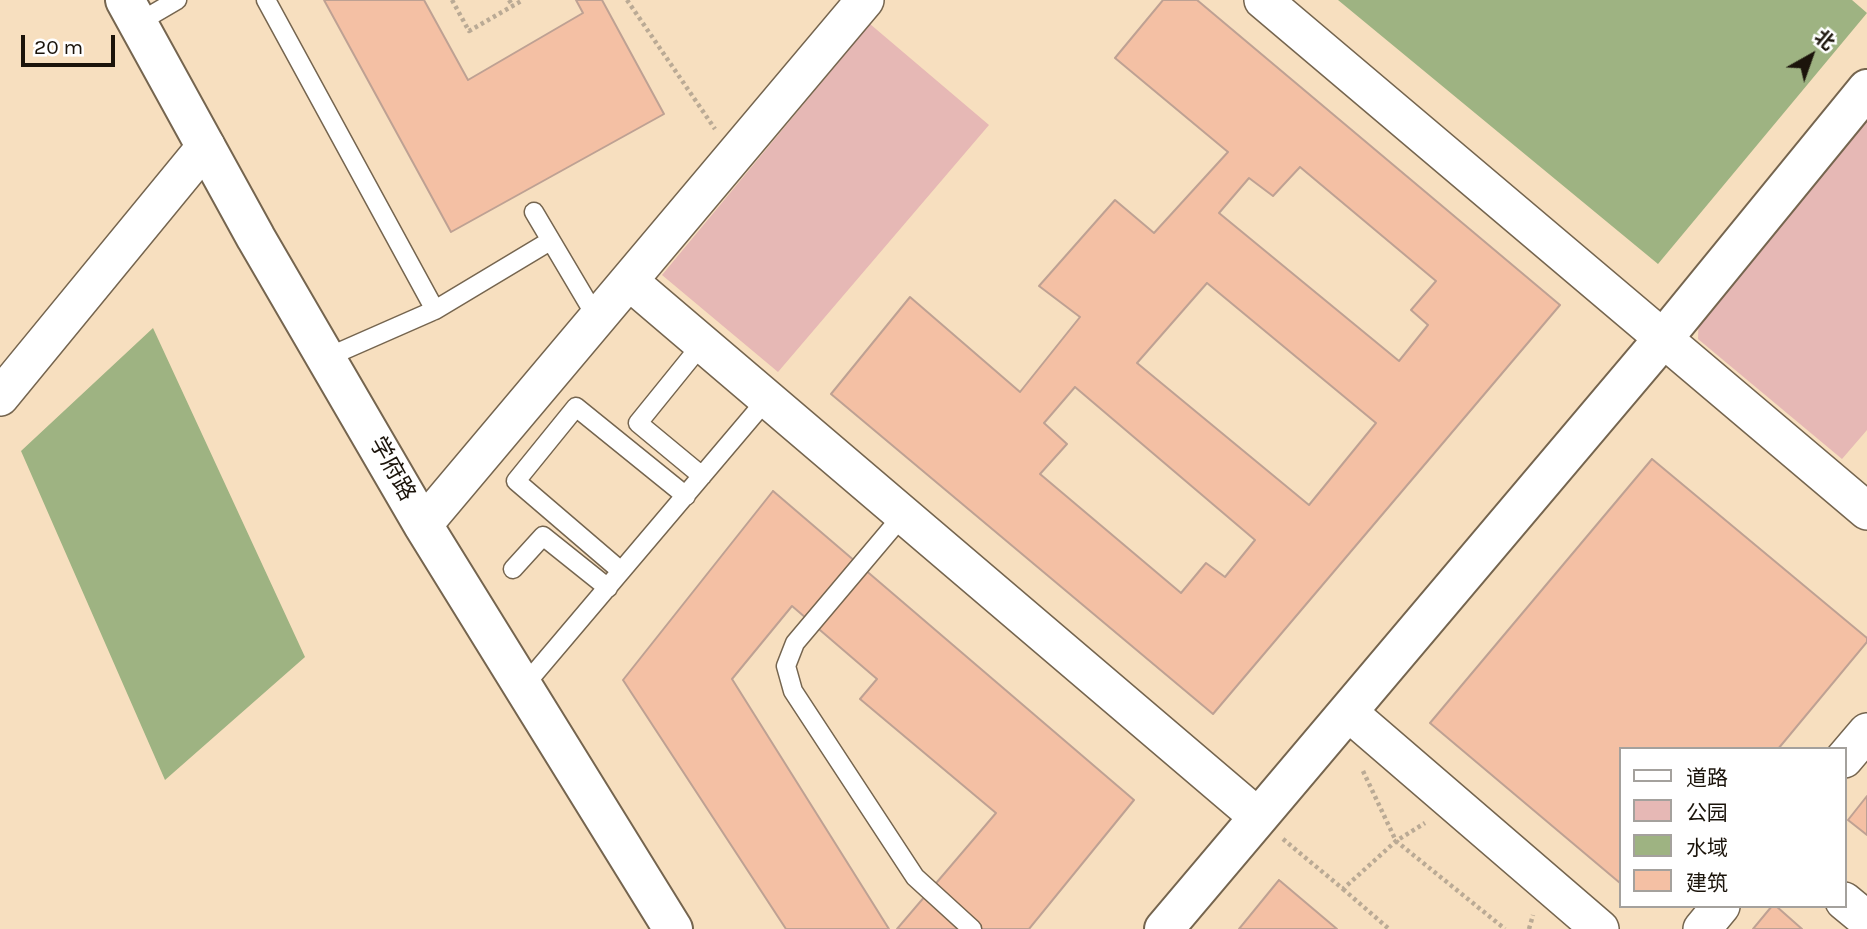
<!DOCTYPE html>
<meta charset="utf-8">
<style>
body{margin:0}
#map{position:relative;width:1867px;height:929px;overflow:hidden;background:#ffecd2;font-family:Karla,"Noto Sans SC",sans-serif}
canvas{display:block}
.legend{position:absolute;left:1619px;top:747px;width:228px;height:161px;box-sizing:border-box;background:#fff;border:2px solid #a4a19d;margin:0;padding:9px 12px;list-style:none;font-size:21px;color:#1b140b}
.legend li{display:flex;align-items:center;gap:14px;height:35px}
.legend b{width:35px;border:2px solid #a4a19d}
.north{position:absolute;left:1776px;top:21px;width:70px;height:70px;-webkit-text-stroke:5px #fff;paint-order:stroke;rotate:40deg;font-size:19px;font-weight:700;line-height:28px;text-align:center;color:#1b140b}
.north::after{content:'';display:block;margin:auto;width:24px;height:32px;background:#1b140b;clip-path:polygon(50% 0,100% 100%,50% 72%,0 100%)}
.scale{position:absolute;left:21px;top:35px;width:94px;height:32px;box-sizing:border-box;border:4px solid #1b140b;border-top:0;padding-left:9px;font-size:21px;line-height:24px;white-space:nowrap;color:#1b140b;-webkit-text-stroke:5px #fff;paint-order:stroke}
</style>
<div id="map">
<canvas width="1867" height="929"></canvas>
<ul class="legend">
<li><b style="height:9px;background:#fff"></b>道路</li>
<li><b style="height:19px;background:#e6b8b5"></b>公园</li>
<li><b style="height:19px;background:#9eb382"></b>水域</li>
<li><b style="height:19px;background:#f4c0a4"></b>建筑</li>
</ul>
<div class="north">北</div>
<div class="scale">20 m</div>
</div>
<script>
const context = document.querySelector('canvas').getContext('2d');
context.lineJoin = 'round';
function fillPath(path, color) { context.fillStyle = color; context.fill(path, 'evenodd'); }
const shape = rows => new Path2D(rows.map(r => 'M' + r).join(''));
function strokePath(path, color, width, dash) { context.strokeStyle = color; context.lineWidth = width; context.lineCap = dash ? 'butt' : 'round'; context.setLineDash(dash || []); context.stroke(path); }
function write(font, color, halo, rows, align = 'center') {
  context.font = font + ' Karla,"Noto Sans SC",sans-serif'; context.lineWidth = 6; context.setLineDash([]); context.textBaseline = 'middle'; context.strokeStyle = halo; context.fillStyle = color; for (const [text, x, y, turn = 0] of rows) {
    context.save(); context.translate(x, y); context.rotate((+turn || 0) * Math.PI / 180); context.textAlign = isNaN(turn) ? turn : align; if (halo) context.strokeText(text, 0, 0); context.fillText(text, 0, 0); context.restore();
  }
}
fillPath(shape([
 [0,0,1867,0,1867,929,0,929],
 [1620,749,1844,749,1844,906,1620,906]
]), '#f7dfbf');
fillPath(shape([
 [870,24,989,125,778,372,662,275],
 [1867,112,1867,430,1842,459,1698,339,1699,309]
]), '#e6b8b5');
fillPath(shape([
 [1338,0,1852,0,1867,13,1658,264],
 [153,328,305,657,165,780,21,451]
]), '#9eb382');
const building = shape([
 [324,0,424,0,468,80,583,13,576,0,602,0,664,114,451,232,324,0],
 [1163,0,1197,0,1560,305,1213,714,831,394,910,297,1020,392,1080,317,1039,286,1115,200,1154,233,1228,152,1115,58,1163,0],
 [1300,167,1436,281,1411,310,1428,325,1399,361,1219,213,1249,178,1273,196,1300,167],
 [1207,283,1376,423,1309,505,1137,363,1207,283],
 [1075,387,1255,540,1225,577,1206,563,1181,593,1040,474,1067,444,1044,423,1075,387],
 [1652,459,1867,638,1867,642,1778,749,1620,749,1620,883,1430,723,1652,459],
 [773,491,1134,800,1029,929,897,929,996,813,860,699,877,679,792,606,732,679,889,929,786,929,623,680,773,491],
 [1867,796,1867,835,1848,820,1867,796],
 [1279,880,1337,929,1239,929,1279,880],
 [1772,906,1776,906,1802,929,1753,929,1772,906]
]);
fillPath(building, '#f4c0a4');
strokePath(building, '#bea193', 2);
const lane = shape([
 [266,0,435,310],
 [136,24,177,0],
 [534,212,598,320],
 [702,344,638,423,702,476],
 [328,357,435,310,550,241],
 [903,515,795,643,786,666,793,691,915,877,972,929],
 [513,569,543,536,608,588],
 [621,571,516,481,576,407,686,496],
 [523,687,767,399]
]);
const street = shape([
 [1263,0,1867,511],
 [629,281,1258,817],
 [0,397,206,146],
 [423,525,865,0],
 [1348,712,1600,929],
 [1844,759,1867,732],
 [1844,901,1867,920],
 [1702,929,1721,906]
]);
const secondary = shape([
 [125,0,256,238,423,525,673,929],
 [1164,929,1662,340,1867,89]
]);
strokePath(lane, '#75654f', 21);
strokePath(street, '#75654f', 40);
strokePath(secondary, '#75654f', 42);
strokePath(shape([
 [452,0,469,31,523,0],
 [509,0,513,6],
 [627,0,715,129],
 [1363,771,1396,841,1505,929],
 [1283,839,1343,889,1396,841,1425,823],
 [1343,889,1389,929],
 [1529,929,1533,915]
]), '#baaa95', 4.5, [3.5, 3.5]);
strokePath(lane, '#fff', 18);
strokePath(street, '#fff', 37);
strokePath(secondary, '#fff', 38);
write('23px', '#1b140b', '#fff', [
 ["学府路",392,469,61]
]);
</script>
